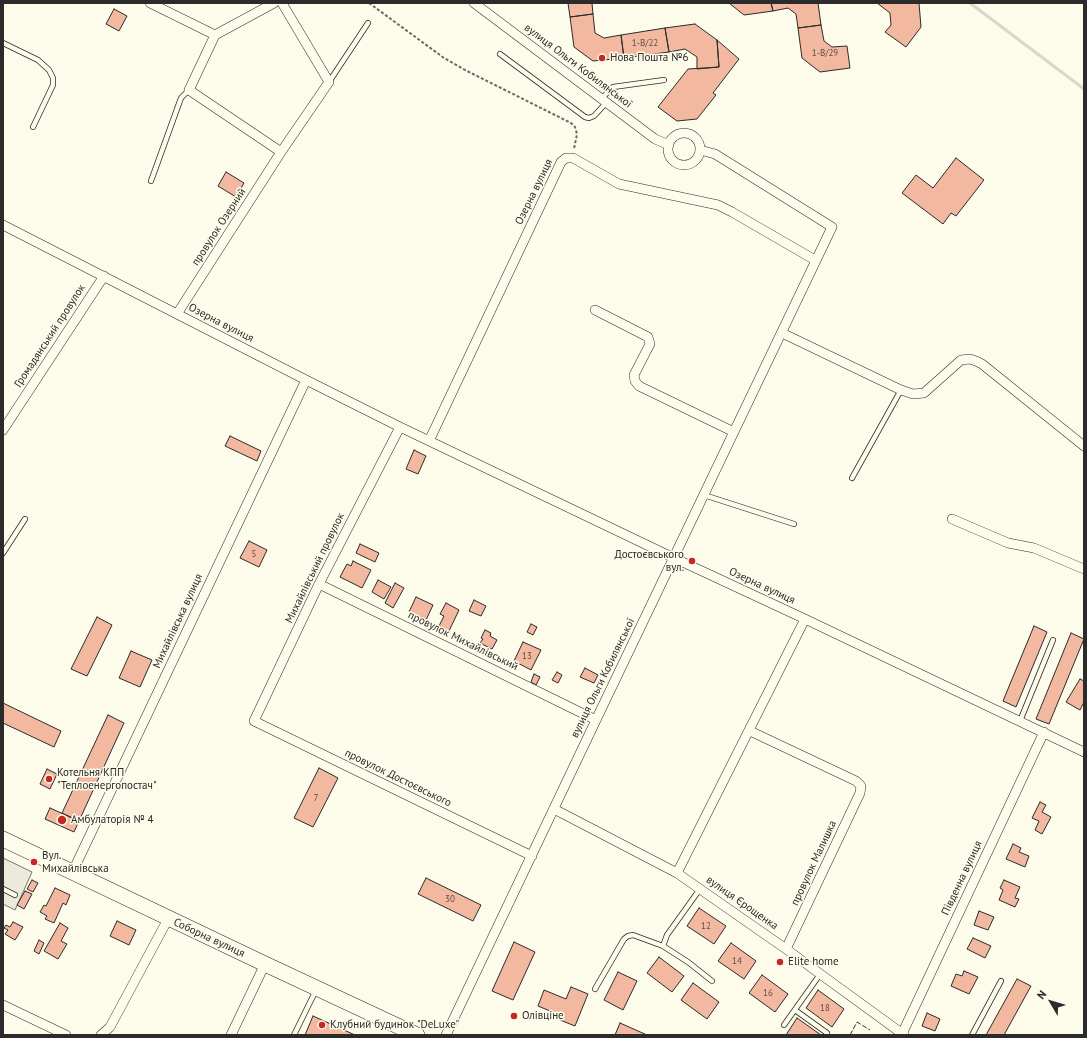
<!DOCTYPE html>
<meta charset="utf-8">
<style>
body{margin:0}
#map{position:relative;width:1087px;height:1038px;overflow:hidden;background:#fdfbea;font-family:"PT Sans",sans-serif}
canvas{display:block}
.frame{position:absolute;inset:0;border:4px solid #2b2b2b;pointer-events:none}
.north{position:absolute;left:1031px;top:982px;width:40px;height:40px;-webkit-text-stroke:3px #fdfbea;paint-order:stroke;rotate:308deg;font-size:11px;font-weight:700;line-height:16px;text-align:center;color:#2b2b2b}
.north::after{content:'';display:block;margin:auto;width:14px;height:18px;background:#2b2b2b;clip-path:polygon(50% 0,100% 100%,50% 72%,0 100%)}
</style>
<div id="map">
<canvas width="1087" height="1038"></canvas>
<div class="frame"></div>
<div class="north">N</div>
</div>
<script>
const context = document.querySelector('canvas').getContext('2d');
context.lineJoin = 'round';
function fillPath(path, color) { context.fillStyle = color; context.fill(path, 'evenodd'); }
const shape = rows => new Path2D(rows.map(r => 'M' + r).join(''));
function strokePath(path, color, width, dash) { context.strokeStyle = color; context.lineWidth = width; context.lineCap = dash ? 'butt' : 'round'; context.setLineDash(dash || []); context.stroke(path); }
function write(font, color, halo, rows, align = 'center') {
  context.font = font + ' "PT Sans",sans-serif'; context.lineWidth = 3; context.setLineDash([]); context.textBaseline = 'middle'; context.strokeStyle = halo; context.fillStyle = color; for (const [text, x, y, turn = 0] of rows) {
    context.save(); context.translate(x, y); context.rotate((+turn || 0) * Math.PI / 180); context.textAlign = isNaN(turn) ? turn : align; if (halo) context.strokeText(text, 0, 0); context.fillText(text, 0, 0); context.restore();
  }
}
const parking = shape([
 [3,858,32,872,15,910,3,904,3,858]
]);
fillPath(parking, '#eceadb');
strokePath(parking, '#74746e', 1);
strokePath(shape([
 [970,3,1084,89]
]), '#d8d7c9', 3);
const building = shape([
 [568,3,592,3,593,14,570,17,568,3],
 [729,3,771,3,773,11,744,15,729,3],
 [771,3,818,3,821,25,798,28,796,14,788,8,773,11,771,3],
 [877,3,919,3,921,27,906,47,885,32,891,25,890,13,877,3],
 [114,9,127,16,119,31,106,24,114,9],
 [593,14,595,33,604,38,621,35,624,58,593,61,574,47,570,17,593,14],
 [695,24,717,40,719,67,697,69,697,57,685,49,669,52,665,28,695,24],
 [821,25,824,41,832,47,847,46,850,68,820,72,802,58,798,28,821,25],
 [665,28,669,52,624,58,621,35,665,28],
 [717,40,739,59,713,93,716,95,697,119,677,121,658,107,688,69,719,67,717,40],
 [956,158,984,180,956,216,951,213,943,224,902,193,916,175,933,188,956,158],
 [226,172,244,183,236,197,218,186,226,172],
 [230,436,261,451,257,461,225,446,230,436],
 [414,450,426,456,418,474,406,469,414,450],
 [249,541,267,550,259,567,240,558,249,541],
 [360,544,379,553,375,562,356,553,360,544],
 [353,561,371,570,362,588,340,577,347,564,351,566,353,561],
 [378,580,391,587,384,599,372,592,378,580],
 [395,583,404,588,393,608,385,603,395,583],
 [416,597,433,605,426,620,409,612,416,597],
 [474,600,486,606,481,616,469,611,474,600],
 [446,603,459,610,449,631,439,626,444,616,440,614,446,603],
 [97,617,112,625,87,676,71,669,97,617],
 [531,624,537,627,533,635,527,632,531,624],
 [1034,626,1047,632,1016,707,1003,701,1034,626],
 [485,630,491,633,490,636,497,640,492,649,480,643,483,639,481,638,485,630],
 [1071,633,1084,639,1049,724,1036,719,1071,633],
 [523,642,541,650,531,670,514,661,523,642],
 [131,651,152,660,140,687,119,678,131,651],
 [585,668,598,675,594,683,580,677,585,668],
 [557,672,562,675,558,683,552,680,557,672],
 [534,674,540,677,536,685,531,682,534,674],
 [1080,679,1084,681,1084,702,1080,710,1066,702,1080,679],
 [3,703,61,731,54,747,3,723,3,703],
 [108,715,124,723,79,821,62,813,108,715],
 [319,768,338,778,313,827,294,818,319,768],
 [47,769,57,774,50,789,40,784,47,769],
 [1040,802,1046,805,1042,812,1051,817,1042,834,1035,830,1039,821,1032,818,1040,802],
 [50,808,79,821,74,832,45,819,50,808],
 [1013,844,1021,848,1019,852,1029,856,1025,867,1006,859,1013,844],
 [426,878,481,905,473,921,418,894,426,878],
 [32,880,38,883,33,892,27,889,32,880],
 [1004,880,1020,887,1015,898,1019,899,1015,907,999,900,1003,890,1000,888,1004,880],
 [55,888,70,895,66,905,63,903,54,923,45,919,47,916,40,912,44,905,46,906,55,888],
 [25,891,32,894,24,909,17,905,25,891],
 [699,908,726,926,714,944,687,926,699,908],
 [979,911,994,917,988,930,974,925,979,911],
 [117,921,136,930,129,945,110,936,117,921],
 [13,922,23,927,15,940,5,934,8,930,4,928,6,925,10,927,13,922],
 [60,923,68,928,61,941,67,944,58,959,44,951,60,923],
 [973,938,991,946,985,958,967,949,973,938],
 [39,940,44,943,39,954,34,951,39,940],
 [514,942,535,952,513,1000,492,991,514,942],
 [731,943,756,961,744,979,718,961,731,943],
 [659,957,684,976,672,992,647,973,659,957],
 [964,971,978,977,969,994,951,986,956,974,962,976,964,971],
 [618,972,637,981,623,1010,604,1000,618,972],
 [762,975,788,994,775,1012,749,993,762,975],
 [1017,979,1031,986,1004,1035,986,1035,1017,979],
 [693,983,719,1002,707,1019,681,1000,693,983],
 [571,987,588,994,575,1026,560,1020,562,1016,538,1006,544,990,566,999,571,987],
 [818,990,844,1009,832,1027,806,1008,818,990],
 [927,1013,940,1019,935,1031,922,1026,927,1013],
 [313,1016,355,1035,305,1035,313,1016],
 [797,1018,821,1035,786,1035,797,1018],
 [620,1023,647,1035,615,1035,620,1023]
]);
fillPath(building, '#f2b8a0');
strokePath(building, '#2b2b2b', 1);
const service = shape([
 [3,43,38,60,49,70,53,78,53,85,33,127],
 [500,54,585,117,589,118,594,116,606,103],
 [329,82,368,23],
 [601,99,613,87,664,80],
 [151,181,181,98,189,90],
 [852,478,901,390],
 [704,495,794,524],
 [3,553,25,519],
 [1020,721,1053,640],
 [3,889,15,895],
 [700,889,667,935,663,946,688,962,712,981],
 [595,989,624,939,628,936,633,935,663,946],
 [795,1010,827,1033],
 [784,1025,821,973],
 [294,1035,316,990],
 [972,1035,1001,981]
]);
const minor = shape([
 [150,3,215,35],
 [274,3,215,35,189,90,281,152],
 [474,3,655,139,669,145],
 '668 149a16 16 0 1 1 32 0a16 16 0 1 1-32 0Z',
 [3,225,306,380,400,427,674,558,805,619,1084,752],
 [595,310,648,337,650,344,634,375,635,381,639,386,734,432],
 [177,314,281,152,329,82,282,3],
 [782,333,901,390,913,394,924,393,961,360,970,359,976,361,982,364,1084,446],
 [400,427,319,584,254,721,532,856],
 [3,430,104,276],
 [429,441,561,162,566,158,573,158,619,184,718,205,732,212,815,260],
 [952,519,1008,543,1034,548,1084,569],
 [319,584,596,720],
 [750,731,856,781,861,786,860,793,786,949],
 [554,809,677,873,786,949,904,1035],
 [72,873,306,380],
 [677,873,805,619],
 [3,1005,66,1035],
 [902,1034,1044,732],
 [101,1035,110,1027,168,919],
 [231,1035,265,964],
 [446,1035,596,720,832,227,715,154,700,150]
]);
const primary = shape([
 [3,839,265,964,417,1035]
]);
strokePath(service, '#2b2b2b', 6);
strokePath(minor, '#2b2b2b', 10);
strokePath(primary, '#2b2b2b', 16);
strokePath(shape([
 [369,3,444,58,465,70,571,123,575,127,577,134,574,149]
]), '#6a6964', 2, [3, 2]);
strokePath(service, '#fdfbea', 4.5);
strokePath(minor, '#fdfbea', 9);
strokePath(primary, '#fdfbea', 15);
strokePath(shape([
 [850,1035,857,1022,870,1030]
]), '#2b2b2b', 1, [5, 2]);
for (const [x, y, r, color] of [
 [602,58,4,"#c62828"],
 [692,561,4,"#c62828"],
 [49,779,4,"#c62828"],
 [62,820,5,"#c62828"],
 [34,862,4,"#c62828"],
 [780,962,4,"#c62828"],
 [514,1016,4,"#c62828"],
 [322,1025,4,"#c62828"]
]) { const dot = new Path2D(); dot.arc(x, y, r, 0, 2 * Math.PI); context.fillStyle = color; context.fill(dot); strokePath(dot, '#fdfbea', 1.5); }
write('9px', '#5d4e48', null, [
 ["1-В/22",645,43],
 ["1-В/29",825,53],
 ["5",254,554],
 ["13",527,656],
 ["7",316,798],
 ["30",450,899],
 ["12",706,926],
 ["14",737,961],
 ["16",768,993],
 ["18",825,1008]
]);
write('11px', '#2b2b2b', '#fdfbea', [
 ["Нова Пошта №6",610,58],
 ["Достоєвського",684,555,"right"],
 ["вул.",684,568,"right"],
 ["Котельня КПП",57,773],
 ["\"Теплоенергопостач\"",57,786],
 ["Амбулаторія № 4",71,820],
 ["Вул.",42,856],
 ["Михайлівська",42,869],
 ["Elite home",788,962],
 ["Олівціне",522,1016],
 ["Клубний будинок \"DeLuxe\"",330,1025]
], 'left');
write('11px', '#2b2b2b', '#fdfbea', [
 ["вулиця Ольги Кобилянської",578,66,37],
 ["Озерна вулиця",534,192,-64],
 ["провулок Озерний",219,227,-57],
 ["Озерна вулиця",221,323,27],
 ["Громадянський провулок",50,336,-57],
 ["Михайлівський провулок",315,568,-64],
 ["Озерна вулиця",762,586,25],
 ["Михайлівська вулиця",178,621,-65],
 ["провулок Михайлівський",463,641,26],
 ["вулиця Ольги Кобилянської",603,678,-64],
 ["провулок Достоєвського",398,778,26],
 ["провулок Малишка",814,863,-65],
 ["Південна вулиця",962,878,-65],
 ["вулиця Єрощенка",742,903,35],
 ["Соборна вулиця",209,938,25]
]);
</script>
